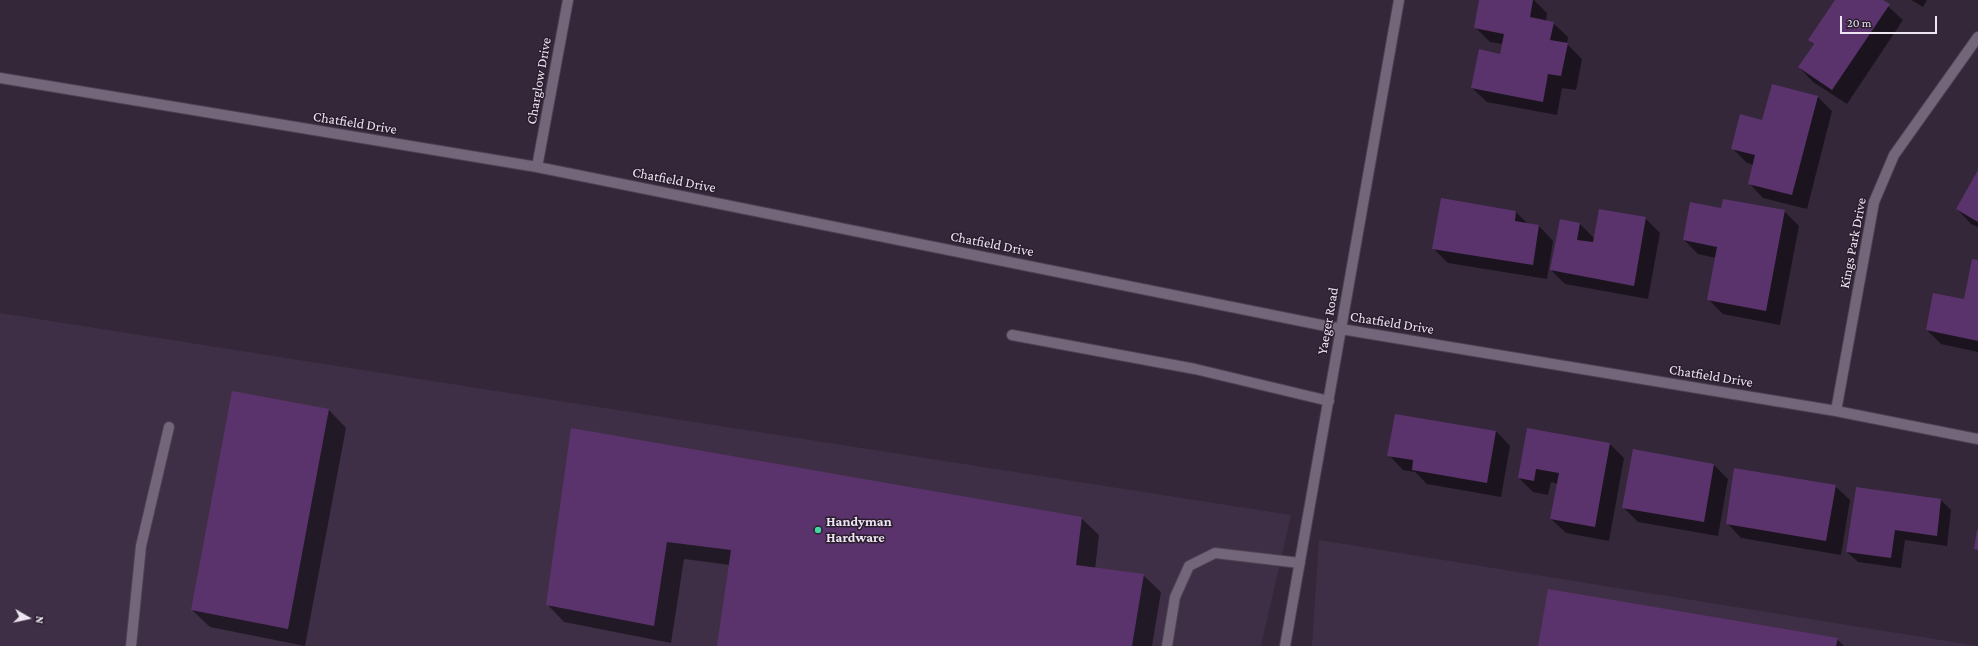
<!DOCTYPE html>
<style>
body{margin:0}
#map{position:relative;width:1978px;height:646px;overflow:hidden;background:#332739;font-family:"Crimson Pro",serif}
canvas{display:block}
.north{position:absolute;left:8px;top:598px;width:40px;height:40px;-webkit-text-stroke:3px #291d2e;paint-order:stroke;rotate:99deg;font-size:11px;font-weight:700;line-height:16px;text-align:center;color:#ede5f1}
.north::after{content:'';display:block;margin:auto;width:14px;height:18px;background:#ede5f1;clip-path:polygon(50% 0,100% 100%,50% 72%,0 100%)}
.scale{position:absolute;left:1840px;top:16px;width:97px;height:18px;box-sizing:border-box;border:2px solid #ede5f1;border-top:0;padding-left:5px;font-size:12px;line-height:14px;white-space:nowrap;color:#ede5f1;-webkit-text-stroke:3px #291d2e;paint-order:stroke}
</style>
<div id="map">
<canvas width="1978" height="646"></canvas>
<div class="north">N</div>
<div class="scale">20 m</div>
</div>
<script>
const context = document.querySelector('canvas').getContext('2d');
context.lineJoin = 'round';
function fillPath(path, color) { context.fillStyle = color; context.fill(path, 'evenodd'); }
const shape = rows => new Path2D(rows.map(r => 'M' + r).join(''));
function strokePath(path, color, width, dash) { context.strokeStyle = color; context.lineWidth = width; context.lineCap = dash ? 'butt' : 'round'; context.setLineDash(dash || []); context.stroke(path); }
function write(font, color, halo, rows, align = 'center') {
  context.font = font + ' "Crimson Pro",serif'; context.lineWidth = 3; context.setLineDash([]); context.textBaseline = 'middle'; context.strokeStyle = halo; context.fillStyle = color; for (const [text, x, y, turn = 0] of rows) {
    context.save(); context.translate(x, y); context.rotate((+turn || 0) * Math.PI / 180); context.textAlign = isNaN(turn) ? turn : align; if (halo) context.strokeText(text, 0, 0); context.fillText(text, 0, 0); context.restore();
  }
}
fillPath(shape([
 [0,313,547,399,1291,515,1261,646,0,646],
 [1319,540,1978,646,1312,646]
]), '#3f2f46');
fillPath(shape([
 [1480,0,1534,0,1547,13,1546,21,1553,23,1568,37,1567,44,1582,59,1576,90,1562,88,1557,115,1487,102,1472,88,1501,55,1503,44,1490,42,1475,27],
 [1836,0,1881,0,1903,20,1847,104,1813,82,1799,67,1814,45,1809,40],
 [1911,0,1927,0,1923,7],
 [1772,85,1818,97,1832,111,1807,209,1763,198,1749,183,1754,165,1747,163,1733,149,1763,121],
 [1978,172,1978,227,1971,224,1957,209],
 [1722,209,1784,211,1799,226,1780,325,1723,314,1708,299,1716,258,1698,254,1684,240],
 [1516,212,1528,224,1539,226,1553,241,1547,279,1448,263,1433,248],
 [1645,218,1660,233,1648,299,1565,284,1551,270,1580,224,1595,239],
 [1978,261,1978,352,1941,344,1927,330,1965,300],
 [329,410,346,428,305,646,210,627,192,610],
 [1527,429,1609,443,1624,458,1609,541,1566,533,1551,519,1558,484,1551,482,1548,495,1533,492,1519,478],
 [572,430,1081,518,1099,535,1095,569,1143,575,1161,592,1152,646,718,646,730,565,684,559,671,643,564,622,547,604],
 [1496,431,1510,446,1501,497,1427,484,1415,472,1403,470,1389,455],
 [1714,465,1728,479,1718,536,1638,522,1623,507],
 [1835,486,1850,500,1841,555,1741,538,1727,523],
 [1856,488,1941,500,1951,510,1947,546,1905,540,1901,568,1858,562,1847,552],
 [1837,639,1844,646,1540,646]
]), '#0007');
fillPath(shape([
 [1479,0,1533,0,1530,17,1554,22,1550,40,1568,43,1561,76,1548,74,1543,102,1471,88,1479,49,1500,54,1504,34,1474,28],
 [1835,0,1883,0,1890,4,1832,90,1798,67,1814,44,1808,40],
 [1772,84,1818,96,1792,195,1748,184,1755,155,1731,149,1740,114,1762,120],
 [1978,170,1978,222,1956,209],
 [1441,198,1516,211,1515,221,1539,225,1533,265,1432,249],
 [1723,199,1785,210,1766,311,1707,300,1717,247,1683,240,1690,202,1721,208],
 [1599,209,1646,217,1634,286,1550,270,1560,219,1580,223,1577,240,1593,242],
 [1972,259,1978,260,1978,341,1926,330,1933,293,1964,299],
 [232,391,329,409,288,629,191,610],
 [1395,414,1496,431,1487,483,1412,470,1413,460,1387,456],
 [571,428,1082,517,1076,565,1144,574,1132,646,717,646,731,550,667,542,654,626,546,605],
 [1527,428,1610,443,1595,527,1550,519,1559,473,1536,469,1534,481,1518,478],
 [1633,449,1714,464,1704,522,1622,508],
 [1734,468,1836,485,1826,541,1726,524],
 [1856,487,1941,499,1937,536,1895,530,1891,558,1846,552],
 [1977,530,1978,530,1978,550,1974,549],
 [1548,589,1838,638,1836,646,1538,646]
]), '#5b336c');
const minor = shape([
 [0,78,537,167,1341,329,1836,411,1978,439],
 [537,167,568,0],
 [1012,335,1195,369,1329,401],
 [1836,411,1874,202,1894,155,1978,37],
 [131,646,141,546,169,427],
 [1167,646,1175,597,1189,566,1215,553,1300,563],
 [1285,646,1399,0]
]);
strokePath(minor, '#4d4252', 12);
strokePath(minor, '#73657a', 10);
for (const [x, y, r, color] of [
 [818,530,4,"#42d4a1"]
]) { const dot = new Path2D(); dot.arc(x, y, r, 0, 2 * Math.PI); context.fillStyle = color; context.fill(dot); strokePath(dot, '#291d2e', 1.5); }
write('14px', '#ede5f1', '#291d2e', [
 ["Charglow Drive",539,81,-80],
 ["Chatfield Drive",355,123,9],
 ["Chatfield Drive",674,180,11],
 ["Kings Park Drive",1853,243,-79],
 ["Chatfield Drive",992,244,11],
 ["Yaeger Road",1328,321,-80],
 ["Chatfield Drive",1392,323,9],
 ["Chatfield Drive",1711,376,9]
]);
write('bold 14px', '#ede5f1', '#291d2e', [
 ["Handyman",826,522],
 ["Hardware",826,538]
], 'left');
</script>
